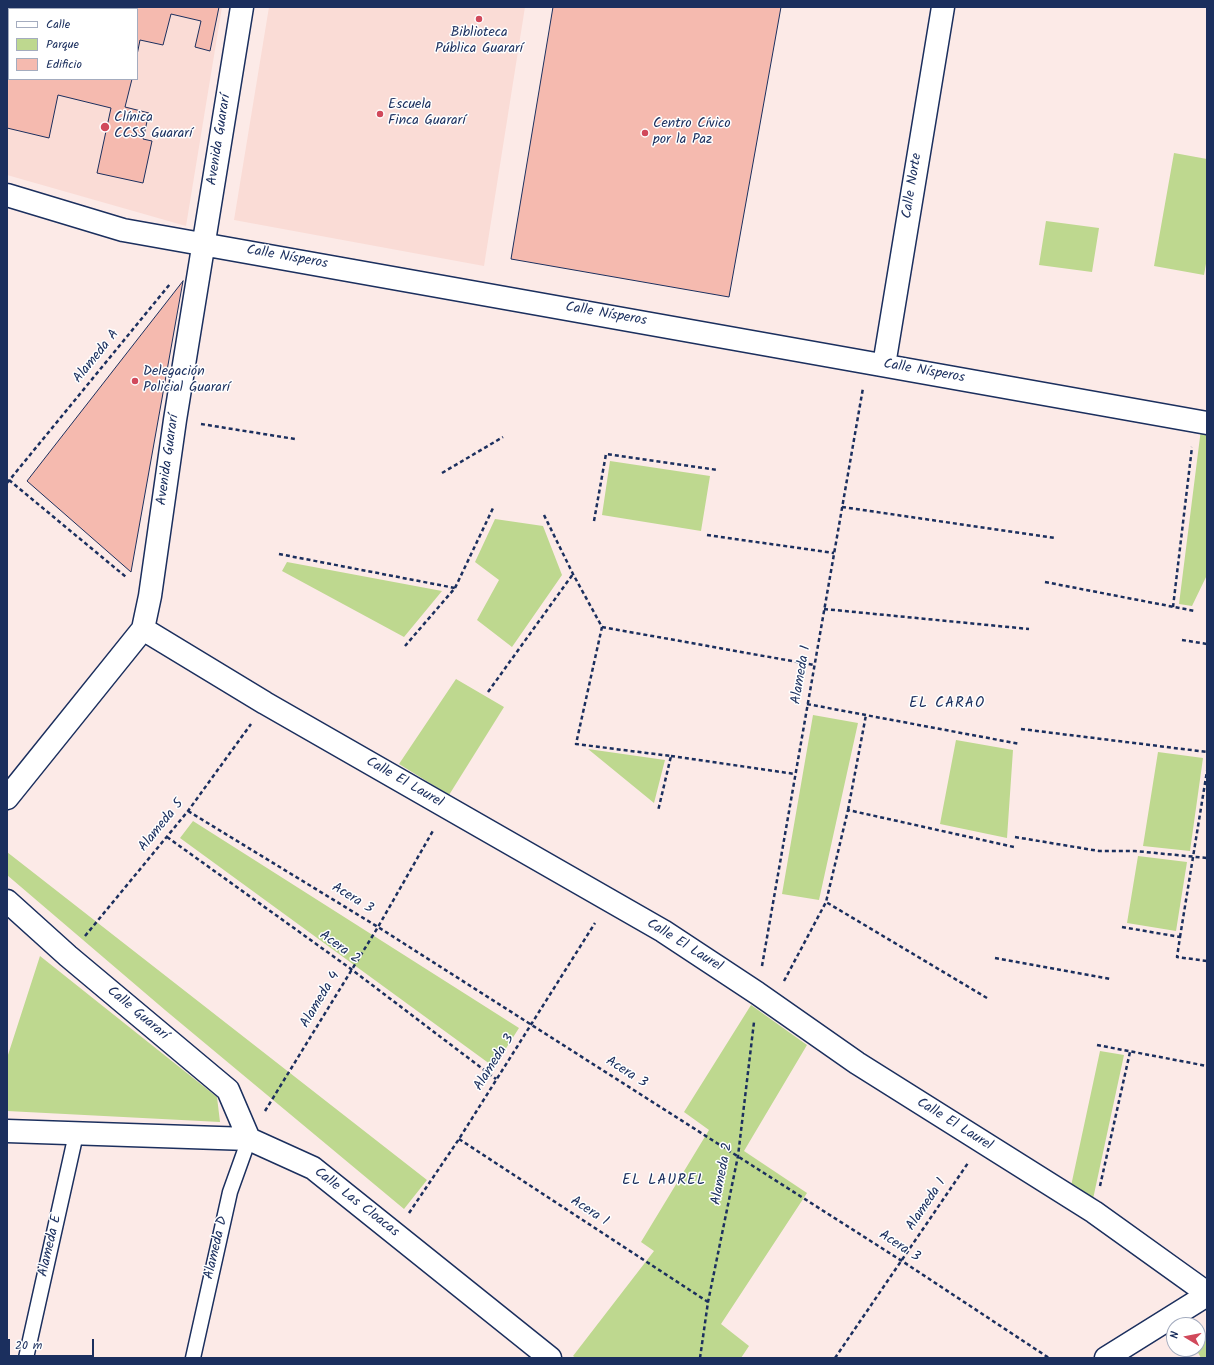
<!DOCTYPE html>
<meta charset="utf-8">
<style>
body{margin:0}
#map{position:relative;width:1214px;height:1365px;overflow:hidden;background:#fceae7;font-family:Kalam,sans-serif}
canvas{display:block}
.frame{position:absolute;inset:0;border:8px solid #1b2f5e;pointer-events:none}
.legend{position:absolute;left:8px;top:8px;width:130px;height:72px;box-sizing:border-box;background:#fff;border:1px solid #a4acbf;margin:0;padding:5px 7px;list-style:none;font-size:12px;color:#1b2f5e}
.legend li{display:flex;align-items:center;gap:8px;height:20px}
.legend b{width:20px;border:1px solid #a4acbf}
.north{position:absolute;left:1166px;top:1317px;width:40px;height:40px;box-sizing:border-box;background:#fff;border:1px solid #a4acbf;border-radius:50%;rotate:280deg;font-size:11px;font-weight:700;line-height:16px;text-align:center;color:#1b2f5e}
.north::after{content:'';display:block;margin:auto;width:14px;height:18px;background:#d1495b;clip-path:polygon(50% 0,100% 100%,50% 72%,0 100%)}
.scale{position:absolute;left:8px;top:1339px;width:86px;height:18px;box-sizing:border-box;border:2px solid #1b2f5e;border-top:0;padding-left:5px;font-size:12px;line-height:14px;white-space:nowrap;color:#1b2f5e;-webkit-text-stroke:3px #fff;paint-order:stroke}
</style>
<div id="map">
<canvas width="1214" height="1365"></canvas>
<div class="frame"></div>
<ul class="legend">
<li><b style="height:5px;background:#fff"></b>Calle</li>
<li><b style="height:11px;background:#bed88f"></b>Parque</li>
<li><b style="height:11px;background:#f5baaf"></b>Edificio</li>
</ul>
<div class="north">N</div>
<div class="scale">20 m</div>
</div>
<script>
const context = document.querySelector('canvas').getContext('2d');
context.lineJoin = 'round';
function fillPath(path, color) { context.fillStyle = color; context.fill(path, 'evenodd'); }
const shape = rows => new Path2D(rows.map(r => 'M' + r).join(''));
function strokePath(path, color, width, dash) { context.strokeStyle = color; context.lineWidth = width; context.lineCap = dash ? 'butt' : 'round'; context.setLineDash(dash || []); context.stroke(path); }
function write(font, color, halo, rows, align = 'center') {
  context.font = font + ' Kalam,sans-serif'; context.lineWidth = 3; context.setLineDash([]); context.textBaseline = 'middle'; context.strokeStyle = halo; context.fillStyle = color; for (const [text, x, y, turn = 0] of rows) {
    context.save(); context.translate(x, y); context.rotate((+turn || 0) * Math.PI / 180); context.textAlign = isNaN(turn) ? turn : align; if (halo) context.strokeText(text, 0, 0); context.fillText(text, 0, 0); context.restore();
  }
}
fillPath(shape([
 [7,7,222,7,186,226,7,175],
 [9,9,137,9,137,79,9,79],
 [269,7,525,7,484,266,234,220]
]), '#fadcd6');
fillPath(shape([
 [1174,153,1207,159,1207,258,1204,275,1154,266],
 [1046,221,1099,228,1092,272,1039,265],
 [1201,429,1207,430,1207,575,1192,606,1179,604],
 [610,461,710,476,701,531,602,515],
 [495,519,543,526,562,575,512,647,477,620,499,580,475,562],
 [287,562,442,591,404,637,282,571],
 [456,679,504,707,449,795,399,764],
 [813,715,858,723,819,900,782,894],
 [956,740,1013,750,1007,838,940,824],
 [588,749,665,760,654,803],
 [1158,752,1203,758,1190,851,1143,846],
 [193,821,519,1028,494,1067,180,838],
 [7,852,427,1180,404,1209,165,1010,7,875],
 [1138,856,1187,862,1176,931,1127,923],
 [40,956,217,1097,220,1122,7,1111,7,1058],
 [751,1005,807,1045,744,1151,807,1193,721,1324,749,1346,741,1358,576,1358,573,1356,654,1251,641,1242,709,1130,684,1112],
 [1100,1051,1124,1055,1093,1199,1071,1186],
 [1207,1335,1207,1358,1201,1358,1196,1349,1198,1349,1198,1340]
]), '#bed88f');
const building = shape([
 [16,7,219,7,210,51,195,47,201,21,171,14,163,45,140,40,137,55,137,9,15,9,16,7],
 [553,7,781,7,729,297,511,259,553,7],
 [7,65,9,65,9,79,132,79,125,107,149,113,143,139,152,141,143,183,97,173,111,108,58,95,49,138,7,128,7,65],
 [183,281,131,572,27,481,183,281]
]);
fillPath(building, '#f5baaf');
strokePath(building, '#1b2f5e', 1);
const service = shape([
 [26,1358,76,1134],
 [193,1358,230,1192,249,1139]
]);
const minor = shape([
 [7,195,123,230,1207,423],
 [884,365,943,7],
 [143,629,265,703,663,931,757,993,857,1063,1094,1212,1207,1293],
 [7,798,143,629,150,596,175,420,242,7],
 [7,901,68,956,228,1090,249,1139],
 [7,1131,249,1139,313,1168,550,1358],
 [1106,1358,1207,1295]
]);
strokePath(service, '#1b2f5e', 17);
strokePath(minor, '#1b2f5e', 25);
strokePath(shape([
 [201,424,295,439],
 [442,473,503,437],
 [9,480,126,577],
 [7,483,170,284],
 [842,507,1055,538],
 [544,515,573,574,602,627,576,744,671,756,658,811],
 [594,521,606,454,718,470],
 [707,535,834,553],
 [279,554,455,588,405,646],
 [1045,582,1195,611],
 [455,588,494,506],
 [1173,607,1192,447],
 [824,609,1029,629],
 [602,627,814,665],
 [1182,640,1207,644],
 [488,692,573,574],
 [807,704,1020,744],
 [1021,729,1207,752],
 [671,756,795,774],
 [848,810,866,715],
 [188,811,378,927,902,1261,1049,1358],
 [167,837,351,969,496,1079],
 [1015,837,1099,851,1135,851,1207,858],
 [1122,927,1180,937,1177,957,1207,961],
 [85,936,188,811,251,724],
 [1180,937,1207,771],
 [995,958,1111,979],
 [762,966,863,388],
 [784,981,826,902],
 [987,998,826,902,848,810,1014,847],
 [1097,1045,1207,1066],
 [265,1111,378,927,434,829],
 [459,1139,708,1302],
 [1100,1186,1130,1052],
 [409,1213,459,1139,595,923],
 [700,1358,708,1302,738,1156,754,1022],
 [835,1358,968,1163]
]), '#1b2f5e', 2.5, [4, 3]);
strokePath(service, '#fff', 14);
strokePath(minor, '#fff', 22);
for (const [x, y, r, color] of [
 [479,19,4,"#d1495b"],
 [380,114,4,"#d1495b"],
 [105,127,5,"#d1495b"],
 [645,133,4,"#d1495b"],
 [135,381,4,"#d1495b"]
]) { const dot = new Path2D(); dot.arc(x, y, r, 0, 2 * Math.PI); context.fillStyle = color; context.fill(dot); strokePath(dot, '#fff', 1.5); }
write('14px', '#1b2f5e', '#fff', [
 ["Biblioteca",479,34,"center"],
 ["Pública Guararí",479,50,"center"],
 ["Escuela",388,106],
 ["Finca Guararí",388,122],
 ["Clínica",114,119],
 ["CCSS Guararí",114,135],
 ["Centro Cívico",653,125],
 ["por la Paz",653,141],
 ["Delegación",143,373],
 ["Policial Guararí",143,389]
], 'left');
write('14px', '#1b2f5e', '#fff', [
 ["Avenida Guararí",220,140,-81],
 ["Calle Norte",913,186,-81],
 ["Calle Nísperos",287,258,10],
 ["Calle Nísperos",606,315,10],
 ["Alameda A",97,357,-51],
 ["Calle Nísperos",924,372,10],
 ["Avenida Guararí",169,460,-82],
 ["Alameda 1",802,675,-80],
 ["Calle El Laurel",404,783,30],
 ["Alameda 5",162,826,-51],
 ["Acera 3",352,899,31],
 ["Calle El Laurel",684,946,32],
 ["Acera 2",339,948,36],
 ["Alameda 4",321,1000,-59],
 ["Calle Guararí",137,1014,40],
 ["Alameda 3",495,1063,-58],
 ["Acera 3",626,1073,32],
 ["Calle El Laurel",954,1125,32],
 ["Alameda 2",723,1174,-79],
 ["Calle Las Cloacas",356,1203,38],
 ["Alameda 1",927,1205,-56],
 ["Acera 1",589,1212,33],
 ["Alameda E",51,1246,-77],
 ["Acera 3",899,1247,33],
 ["Alameda D",217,1248,-77]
]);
context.letterSpacing = '1px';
write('15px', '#1b2f5e', '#fff', [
 ["EL CARAO",947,704],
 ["EL LAUREL",664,1181]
]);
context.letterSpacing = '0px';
</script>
